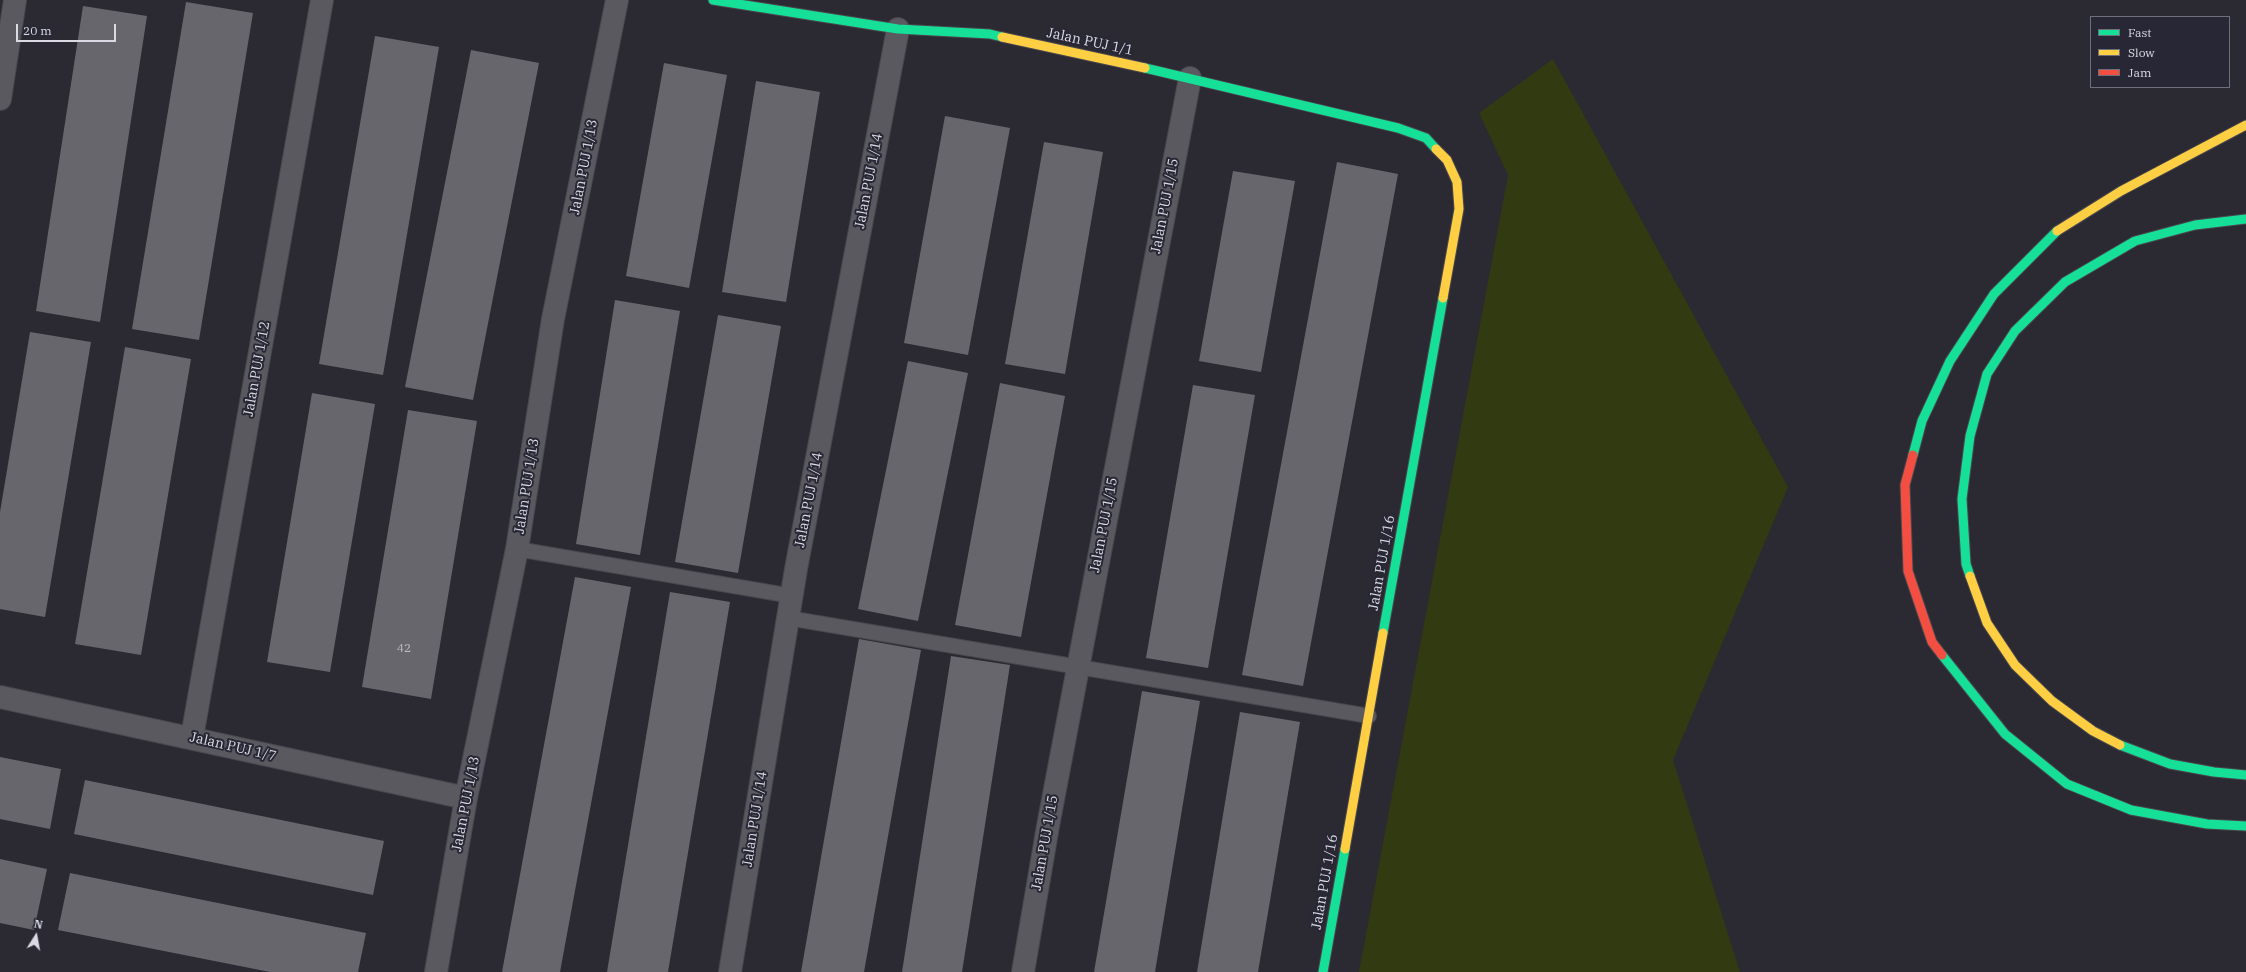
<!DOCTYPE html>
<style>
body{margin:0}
#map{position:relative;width:2246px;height:972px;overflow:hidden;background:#2b2a32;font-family:"IBM Plex Serif",serif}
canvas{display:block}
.legend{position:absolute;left:2090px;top:16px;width:140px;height:72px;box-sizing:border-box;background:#282735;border:1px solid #6f6f7b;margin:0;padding:5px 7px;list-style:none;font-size:12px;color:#dadae4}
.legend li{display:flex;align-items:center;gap:8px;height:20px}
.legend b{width:20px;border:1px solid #6f6f7b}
.north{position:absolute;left:16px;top:916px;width:40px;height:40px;-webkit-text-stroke:3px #282735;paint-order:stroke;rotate:11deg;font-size:11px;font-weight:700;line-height:16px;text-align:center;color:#dadae4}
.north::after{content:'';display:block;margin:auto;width:14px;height:18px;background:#dadae4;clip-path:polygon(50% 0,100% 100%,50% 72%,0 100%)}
.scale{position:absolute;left:16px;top:24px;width:100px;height:18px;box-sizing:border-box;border:2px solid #dadae4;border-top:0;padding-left:5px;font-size:12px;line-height:14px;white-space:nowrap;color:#dadae4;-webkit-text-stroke:3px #282735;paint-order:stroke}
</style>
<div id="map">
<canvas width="2246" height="972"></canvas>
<ul class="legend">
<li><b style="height:5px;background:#16e098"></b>Fast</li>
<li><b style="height:5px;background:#ffcf43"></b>Slow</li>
<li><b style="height:5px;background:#f24e42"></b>Jam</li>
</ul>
<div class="north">N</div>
<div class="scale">20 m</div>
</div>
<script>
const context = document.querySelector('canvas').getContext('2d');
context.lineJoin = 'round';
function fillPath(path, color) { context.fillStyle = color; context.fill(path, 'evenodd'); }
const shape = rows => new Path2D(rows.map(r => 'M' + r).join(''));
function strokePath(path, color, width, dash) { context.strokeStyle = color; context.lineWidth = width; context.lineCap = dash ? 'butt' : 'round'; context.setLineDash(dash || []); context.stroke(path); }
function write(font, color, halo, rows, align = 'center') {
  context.font = font + ' "IBM Plex Serif",serif'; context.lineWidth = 4; context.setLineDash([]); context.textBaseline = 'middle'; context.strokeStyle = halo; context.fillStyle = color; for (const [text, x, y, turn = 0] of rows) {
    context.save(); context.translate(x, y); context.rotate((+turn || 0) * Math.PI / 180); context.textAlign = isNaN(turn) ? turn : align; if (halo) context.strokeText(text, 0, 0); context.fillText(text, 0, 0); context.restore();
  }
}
fillPath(shape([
 [1553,59,1788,487,1673,760,1740,972,1359,972,1508,175,1479,113]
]), '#323a11');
fillPath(shape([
 [186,2,253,13,199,340,132,329],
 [83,6,147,16,100,322,36,311],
 [375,36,439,47,383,375,319,364],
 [471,50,539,63,473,400,405,387],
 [664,63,727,75,689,288,626,276],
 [756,81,820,92,786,302,722,292],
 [945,116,1010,128,968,355,904,343],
 [1044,142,1103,152,1065,374,1005,364],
 [1337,162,1398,174,1303,686,1242,675],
 [1233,171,1295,181,1261,372,1199,361],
 [615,300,680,311,640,555,576,544],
 [718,315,781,326,738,573,675,562],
 [30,332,91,342,45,617,0,609,0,512],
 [125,347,191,359,141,655,75,644],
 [908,361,968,373,918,621,858,609],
 [1000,383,1065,396,1021,637,955,625],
 [1193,385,1255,395,1208,668,1146,658],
 [312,393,375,404,330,672,267,662],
 [408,410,477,421,431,699,362,687],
 [575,577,631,587,560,972,502,972],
 [670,592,730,602,668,972,607,972],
 [859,639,921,650,864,972,801,972],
 [951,656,1010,665,962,972,902,972],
 [1142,691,1200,701,1155,972,1094,972],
 [1240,712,1300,722,1258,972,1197,972],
 [0,757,61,769,50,829,0,819],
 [85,780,384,841,373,895,74,834],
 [0,859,47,869,34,930,0,923],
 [70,873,366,933,358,972,270,972,58,930]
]), '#67666d');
const lane = shape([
 [517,549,792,596],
 [788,618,1369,716]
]);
const street = shape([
 [0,99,15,0],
 [0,697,466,798],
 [192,737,322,0],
 [436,972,466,798,517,549,553,319,617,0],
 [730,972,796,569,898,29],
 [1023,972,1048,826,1190,78]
]);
const fast = shape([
 [713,0,898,29,990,34,1002,37],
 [1145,68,1398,128,1426,138,1436,149],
 [1913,455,1922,421,1950,361,1994,294,2057,231],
 [1970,576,1966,564,1962,499,1970,436,1987,374,2015,331,2065,282,2135,241,2195,225,2246,219],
 [1383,633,1443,298],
 [1942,655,2005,734,2067,784,2131,810,2207,824,2246,826],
 [2120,745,2170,764,2214,772,2246,775],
 [1323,972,1345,849]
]);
const slow = shape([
 [1002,37,1145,68],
 [1436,149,1447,160,1457,182,1459,209,1443,298],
 [2057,231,2121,191,2246,125],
 [1970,576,1987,623,2015,665,2052,701,2093,731,2120,745],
 [1345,849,1383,633]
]);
const jam = shape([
 [1913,455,1905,485,1908,571,1932,642,1942,655]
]);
strokePath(lane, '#48474e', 16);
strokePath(street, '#48474e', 24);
strokePath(fast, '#48474e', 11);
strokePath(slow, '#48474e', 11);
strokePath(jam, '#48474e', 11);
strokePath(lane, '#5a595f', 14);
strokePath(street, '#5a595f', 22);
strokePath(fast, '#16e098', 9);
strokePath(slow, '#ffcf43', 9);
strokePath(jam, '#f24e42', 9);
write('12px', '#bdbdc6', null, [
 ["42",404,649]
]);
write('14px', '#dadae4', '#282735', [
 ["Jalan PUJ 1/1",1090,42,12],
 ["Jalan PUJ 1/13",584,167,-79],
 ["Jalan PUJ 1/14",869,181,-79],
 ["Jalan PUJ 1/15",1165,206,-79],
 ["Jalan PUJ 1/12",257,369,-80],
 ["Jalan PUJ 1/13",527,486,-81],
 ["Jalan PUJ 1/14",809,500,-79],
 ["Jalan PUJ 1/15",1104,525,-79],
 ["Jalan PUJ 1/16",1382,563,-80],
 ["Jalan PUJ 1/7",233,747,13],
 ["Jalan PUJ 1/13",466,804,-79],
 ["Jalan PUJ 1/14",755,819,-81],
 ["Jalan PUJ 1/15",1045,843,-80],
 ["Jalan PUJ 1/16",1325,882,-80]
]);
</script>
